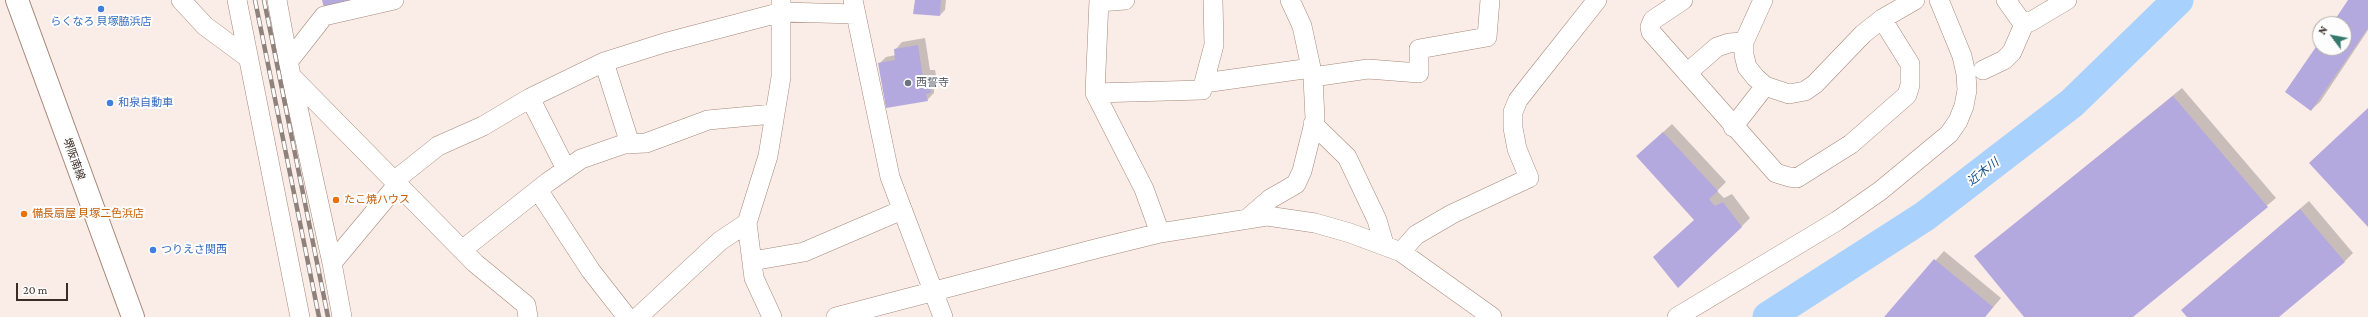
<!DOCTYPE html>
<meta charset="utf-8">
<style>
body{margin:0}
#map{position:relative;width:2368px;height:317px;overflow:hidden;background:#faede7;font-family:"Crimson Pro",serif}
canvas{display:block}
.north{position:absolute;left:2312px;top:16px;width:40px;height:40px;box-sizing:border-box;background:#fdfdfd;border:1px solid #afaaa7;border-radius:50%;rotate:302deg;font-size:11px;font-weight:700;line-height:16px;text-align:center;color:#3a2d27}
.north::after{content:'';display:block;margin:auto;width:14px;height:18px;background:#35796d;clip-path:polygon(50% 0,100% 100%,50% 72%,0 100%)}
.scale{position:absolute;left:16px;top:283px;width:52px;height:18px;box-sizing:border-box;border:2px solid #3a2d27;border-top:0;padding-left:5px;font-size:12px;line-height:14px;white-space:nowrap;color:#3a2d27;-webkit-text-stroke:3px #fdfdfd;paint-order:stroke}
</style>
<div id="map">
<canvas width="2368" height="317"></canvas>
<div class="north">N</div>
<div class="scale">20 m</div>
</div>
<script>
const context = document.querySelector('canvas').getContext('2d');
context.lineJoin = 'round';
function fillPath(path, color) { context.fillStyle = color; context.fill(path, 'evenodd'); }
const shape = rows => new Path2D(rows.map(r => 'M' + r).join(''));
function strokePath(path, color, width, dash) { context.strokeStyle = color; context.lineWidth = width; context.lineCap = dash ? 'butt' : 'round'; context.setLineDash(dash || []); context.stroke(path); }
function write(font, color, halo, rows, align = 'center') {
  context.font = font + ' "Crimson Pro","Noto Sans JP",serif'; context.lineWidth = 4; context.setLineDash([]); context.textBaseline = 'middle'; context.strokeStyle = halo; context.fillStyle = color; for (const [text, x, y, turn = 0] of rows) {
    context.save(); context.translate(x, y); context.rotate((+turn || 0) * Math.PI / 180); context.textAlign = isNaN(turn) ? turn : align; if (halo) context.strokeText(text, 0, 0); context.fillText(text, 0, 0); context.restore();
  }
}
fillPath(shape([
 [916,0,946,0,945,10,940,15],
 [2350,0,2368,0,2368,30,2320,102,2311,110,2320,43,2320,48,2344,48,2344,24,2333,24],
 [925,38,930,70,935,70,938,85,934,89,934,93,927,100,879,64,886,57,896,55,895,50,902,42],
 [2182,88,2276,198,2132,317,2025,317,1976,256],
 [1672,124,1726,182,1717,191,1724,198,1732,194,1750,218,1741,227,1695,220,1637,156],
 [2309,201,2353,253,2345,261,2278,317,2189,317,2191,302],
 [1944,251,2001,298,1985,317,1885,317]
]), '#0003');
strokePath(shape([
 [1768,317,1925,216,2072,103,2178,0]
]), '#a8d1fd', 31);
fillPath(shape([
 [322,0,355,0,324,8],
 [915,0,941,0,940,16,913,14],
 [2348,0,2368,0,2368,28,2311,111,2285,92,2320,41,2320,48,2344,48,2344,24,2332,24],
 [918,45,923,77,928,76,931,93,926,94,928,101,886,108,878,63,895,60,894,49],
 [2173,96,2268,207,2133,317,2024,317,1974,256],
 [2368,108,2368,227,2309,163],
 [1663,132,1718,191,1709,199,1715,206,1723,202,1742,227,1678,288,1653,257,1694,220,1636,156],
 [2300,209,2345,262,2279,317,2187,317,2181,310],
 [1934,259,1993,307,1985,317,1884,317]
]), '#b4a9de');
const minor = shape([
 [181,0,205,26,247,57],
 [237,0,300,317],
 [277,0,291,76,332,263,342,317],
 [853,0,890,177,943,317],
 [1099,0,1095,93,1144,189,1160,233],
 [1683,0,1653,20,1650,27,1651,32,1776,173,1789,177,1797,178,1851,144,1907,95,1910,85,1910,64,1882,19],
 [1763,0,1744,42,1744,55,1747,67,1755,77,1765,86,1789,94,1805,91,1815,84,1863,34,1882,19,1915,0],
 [2006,0,2021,21,2030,22,2067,0],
 [1099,2,1125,0],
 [288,62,324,16,394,0],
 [604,62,630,144],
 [1983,70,2004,60,2012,52,2025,22],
 [1687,73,1717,47,1729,43,1744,42],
 [291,76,475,263,526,305,528,317],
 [1313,77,1368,69,1419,73,1419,49,1487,37,1490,0],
 [1204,83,1311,68],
 [1095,93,1202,90,1214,45,1213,0],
 [530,98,566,169],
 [1313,124,1347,157,1377,220,1384,244],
 [1733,127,1765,86],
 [394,181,438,146,483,126,530,98,604,62,664,43,782,12,856,14],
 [538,190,591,271,627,317],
 [1248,218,1270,199,1296,184,1302,171,1315,119,1313,77,1302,26,1290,0],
 [462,250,548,182,581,159,624,144,646,143,708,120,773,114],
 [1401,252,1416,235,1452,214,1529,178,1517,149,1513,128,1513,112,1518,100,1532,82,1597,0],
 [752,261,804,252,902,210],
 [332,263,397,185],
 [638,317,720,241,747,223],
 [772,317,754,278,747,223,768,156,781,77,781,0],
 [836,317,1095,249,1160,233,1267,216,1315,223,1350,233,1401,252,1492,317],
 [1677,317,1837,221,1880,191,1949,134,1958,121,1964,106,1967,90,1966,74,1962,56,1939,0]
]);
const major = shape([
 [17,0,133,317]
]);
strokePath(minor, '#a68879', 20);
strokePath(major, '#a68879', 24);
strokePath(minor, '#fff', 19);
strokePath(major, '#fff', 22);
const rail = shape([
 [255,0,319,317],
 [264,0,328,317]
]);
strokePath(rail, '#8f827c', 4.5);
strokePath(rail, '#fdfdfd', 3, [9]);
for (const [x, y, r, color] of [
 [101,9,4,"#3f7fe0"],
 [908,83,4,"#6b7280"],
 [110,103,4,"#3f7fe0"],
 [336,200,4,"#e8710a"],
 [24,214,4,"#e8710a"],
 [153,250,4,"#3f7fe0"]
]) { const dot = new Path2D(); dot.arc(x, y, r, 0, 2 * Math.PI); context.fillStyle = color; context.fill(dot); strokePath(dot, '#fdfdfd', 1.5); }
write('11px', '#366cbe', '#fdfdfd', [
 ["らくなろ 貝塚脇浜店",101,22,"center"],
 ["和泉自動車",118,103],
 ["つりえさ関西",161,250]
], 'left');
write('11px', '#5b616d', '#fdfdfd', [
 ["西誓寺",916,83]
], 'left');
write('11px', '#3a2d27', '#fdfdfd', [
 ["堺阪南線",74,159,70]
]);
write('11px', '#c56008', '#fdfdfd', [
 ["たこ焼ハウス",344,200],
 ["備長扇屋 貝塚二色浜店",32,214]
], 'left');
write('italic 12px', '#164f85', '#fdfdfd', [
 ["近木川",1983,172,-38]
]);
</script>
